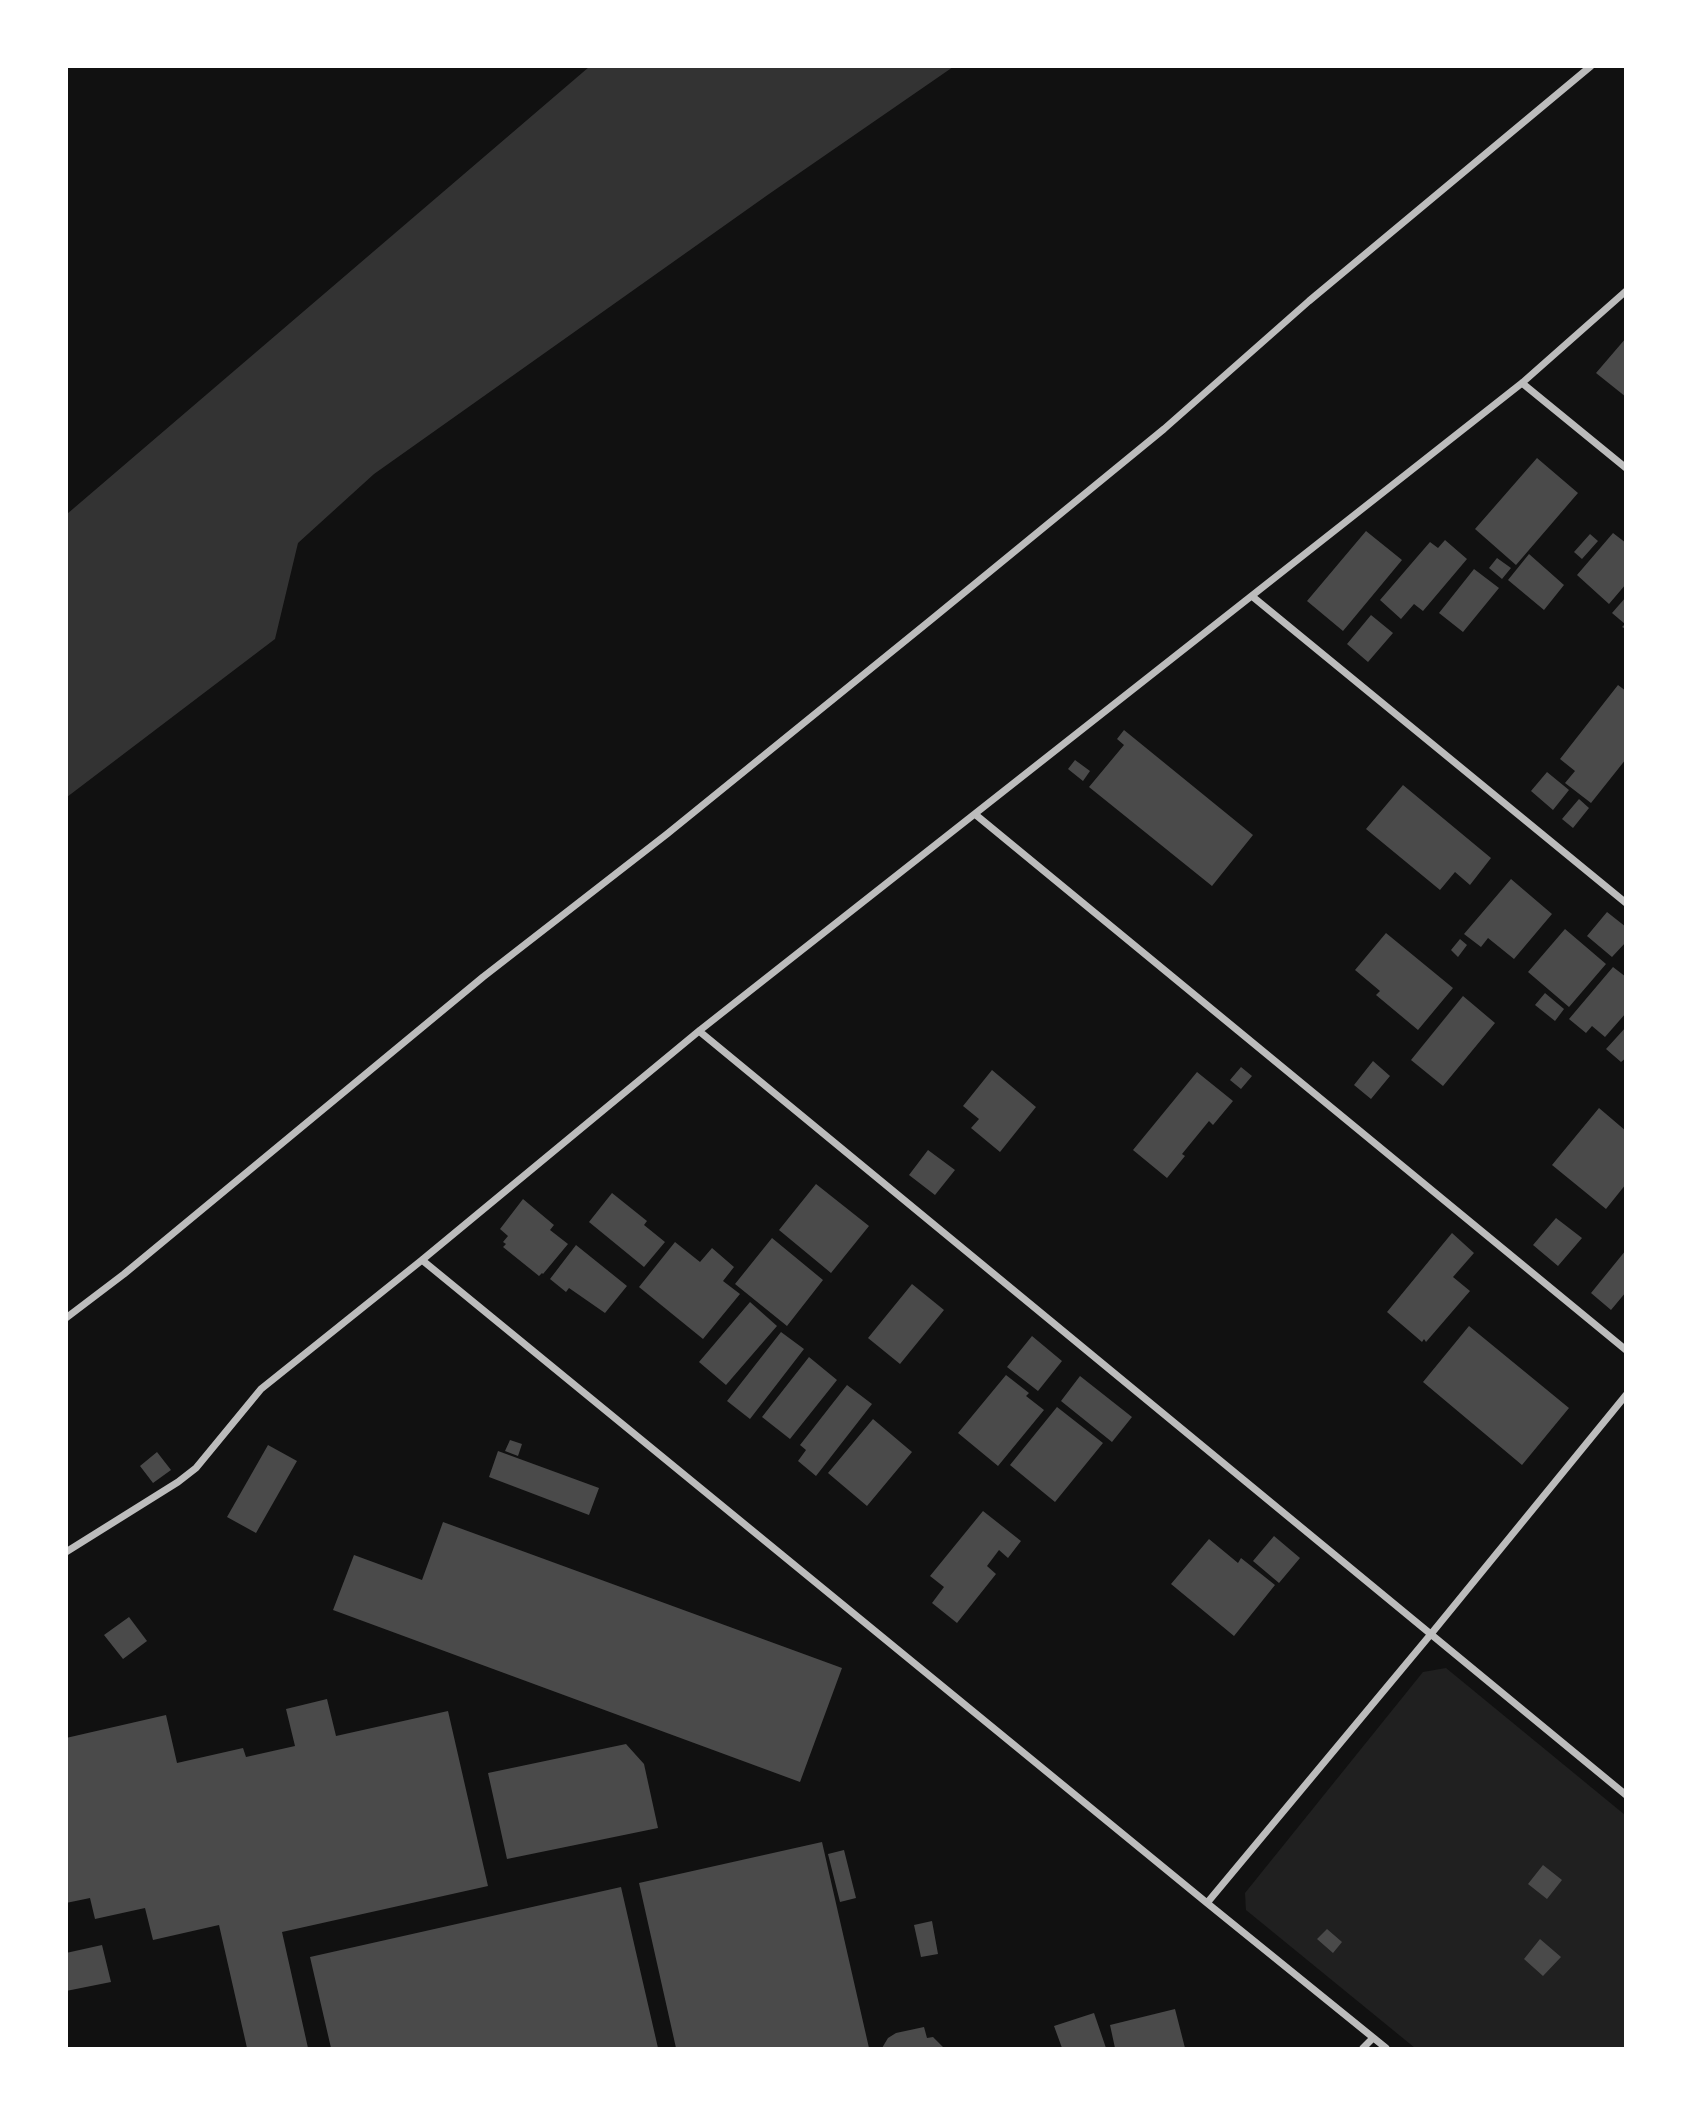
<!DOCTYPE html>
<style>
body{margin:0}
#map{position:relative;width:1692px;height:2115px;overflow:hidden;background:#111;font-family:Montserrat,sans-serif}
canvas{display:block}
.frame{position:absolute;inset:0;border:68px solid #fff;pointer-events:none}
</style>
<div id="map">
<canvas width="1692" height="2115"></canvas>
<div class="frame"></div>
</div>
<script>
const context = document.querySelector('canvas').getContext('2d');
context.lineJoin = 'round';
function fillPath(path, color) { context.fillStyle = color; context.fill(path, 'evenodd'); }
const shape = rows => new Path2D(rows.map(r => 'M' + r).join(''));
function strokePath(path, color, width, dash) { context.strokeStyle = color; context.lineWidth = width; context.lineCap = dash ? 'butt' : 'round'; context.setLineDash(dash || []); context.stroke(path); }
fillPath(shape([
 [1446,1668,1625,1815,1625,2048,1415,2048,1246,1910,1245,1893,1423,1672]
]), '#202020');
fillPath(shape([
 [589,67,953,67,769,194,374,474,298,543,275,639,67,797,67,514]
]), '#333');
fillPath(shape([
 [1626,338,1626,397,1596,373],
 [1537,458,1578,493,1516,565,1475,529],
 [1366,531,1402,560,1343,631,1307,601],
 [1613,533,1626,543,1626,584,1609,604,1577,575],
 [1590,534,1598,541,1582,559,1574,552],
 [1445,540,1467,559,1423,611,1414,604,1401,619,1380,600,1430,542,1438,548],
 [1529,554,1564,585,1544,610,1508,580],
 [1497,558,1511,568,1502,579,1489,568],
 [1474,569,1499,588,1463,632,1439,613],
 [1626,597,1626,629,1622,627,1625,624,1612,613],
 [1371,615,1393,633,1368,662,1347,644],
 [1618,685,1626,691,1626,759,1591,803,1565,783,1575,771,1560,759],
 [1124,730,1253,835,1212,886,1089,787,1124,745,1117,739],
 [1075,760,1090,771,1083,781,1068,769],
 [1547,772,1569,790,1553,810,1531,791],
 [1403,785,1491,858,1470,885,1455,872,1440,890,1366,829],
 [1579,799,1589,808,1573,828,1562,819],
 [1511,879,1552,914,1514,959,1488,938,1481,947,1464,934],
 [1607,912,1626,927,1626,942,1612,957,1587,936],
 [1565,929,1606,964,1569,1007,1528,972],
 [1386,933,1453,988,1418,1030,1376,995,1380,991,1355,970],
 [1460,939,1467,945,1458,957,1451,950],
 [1613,967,1626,977,1626,1013,1605,1037,1592,1026,1586,1033,1569,1019],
 [1545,993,1564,1009,1555,1021,1535,1005],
 [1463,996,1495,1023,1443,1086,1411,1060],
 [1626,1027,1626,1058,1621,1062,1606,1049],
 [1373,1061,1390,1076,1371,1099,1354,1085],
 [1241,1067,1252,1076,1241,1089,1230,1080],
 [992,1070,1036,1107,1000,1152,971,1128,979,1119,963,1106],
 [1197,1072,1233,1101,1213,1125,1209,1121,1182,1154,1185,1156,1167,1178,1133,1150],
 [1599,1108,1626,1131,1626,1184,1606,1209,1552,1165],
 [928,1150,955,1170,935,1195,909,1175],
 [816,1184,869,1226,831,1273,779,1230],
 [612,1193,647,1221,644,1225,665,1242,644,1267,589,1222],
 [523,1199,554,1225,550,1230,568,1244,543,1274,542,1273,539,1276,503,1247,506,1244,503,1242,508,1236,500,1229],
 [1556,1218,1582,1238,1558,1266,1533,1245],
 [1452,1233,1474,1253,1453,1277,1470,1291,1426,1342,1424,1339,1422,1342,1387,1312],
 [772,1238,823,1280,787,1326,735,1284],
 [675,1242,700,1262,712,1248,734,1267,723,1281,740,1294,703,1339,639,1287],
 [576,1245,627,1286,605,1313,569,1288,566,1292,550,1279],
 [1626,1250,1626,1292,1611,1310,1591,1293],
 [912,1284,944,1310,900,1364,868,1338],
 [750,1302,777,1326,726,1385,699,1362],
 [1469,1326,1569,1408,1522,1465,1423,1382],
 [781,1332,804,1349,750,1419,727,1401],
 [1032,1336,1062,1361,1038,1391,1007,1367],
 [809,1357,837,1380,790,1439,762,1417],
 [1006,1375,1029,1393,1026,1396,1044,1410,998,1466,958,1433],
 [1080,1376,1132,1417,1112,1442,1061,1401],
 [847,1385,872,1404,816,1476,798,1461,806,1450,800,1445],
 [1057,1407,1103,1443,1055,1502,1010,1465],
 [873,1419,912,1452,867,1506,828,1473],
 [510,1440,522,1444,518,1456,505,1451],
 [268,1445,297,1461,256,1533,227,1517],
 [498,1451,599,1488,589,1515,489,1477],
 [157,1452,171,1470,153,1483,140,1466],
 [983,1511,1021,1541,1008,1558,999,1550,987,1566,996,1574,957,1623,932,1603,944,1587,930,1576],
 [443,1522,842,1668,800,1782,333,1610,354,1555,422,1580],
 [1274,1536,1300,1558,1279,1583,1253,1561],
 [1209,1539,1238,1563,1241,1558,1275,1585,1234,1636,1171,1584],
 [129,1617,147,1641,123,1659,104,1635],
 [327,1699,336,1736,448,1711,488,1886,282,1932,308,2048,247,2048,219,1925,153,1940,145,1908,95,1919,90,1898,66,1903,66,1738,166,1715,177,1763,243,1748,246,1757,295,1746,286,1709],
 [626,1744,644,1764,658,1828,507,1859,488,1773],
 [822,1842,869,2048,676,2048,639,1883],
 [844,1850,856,1898,840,1902,828,1854],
 [1543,1865,1562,1880,1547,1899,1528,1884],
 [621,1887,658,2048,331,2048,310,1957],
 [932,1921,938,1954,921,1957,914,1925],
 [1327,1929,1342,1942,1333,1953,1317,1939],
 [1540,1939,1561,1957,1543,1976,1524,1959],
 [102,1945,111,1982,66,1991,66,1953],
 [1175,2009,1185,2048,1115,2048,1110,2025],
 [1094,2013,1106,2048,1062,2048,1054,2026],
 [924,2027,927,2038,933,2037,944,2048,882,2048,888,2038,896,2033]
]), '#4a4a4a');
strokePath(shape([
 [1626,291,1522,383,699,1031,422,1260,1207,1903,1431,1634,1626,1395],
 [1522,383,1626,468],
 [1253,597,1626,903],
 [976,815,1626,1350],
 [699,1031,1626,1795],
 [66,1318,124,1274,483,977,667,834,932,619,1164,429,1309,301,1591,66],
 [66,1552,178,1482,196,1468,261,1389,422,1260],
 [1207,1903,1386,2048],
 [1363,2048,1373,2038]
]), '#bcbcbc', 7);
</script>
